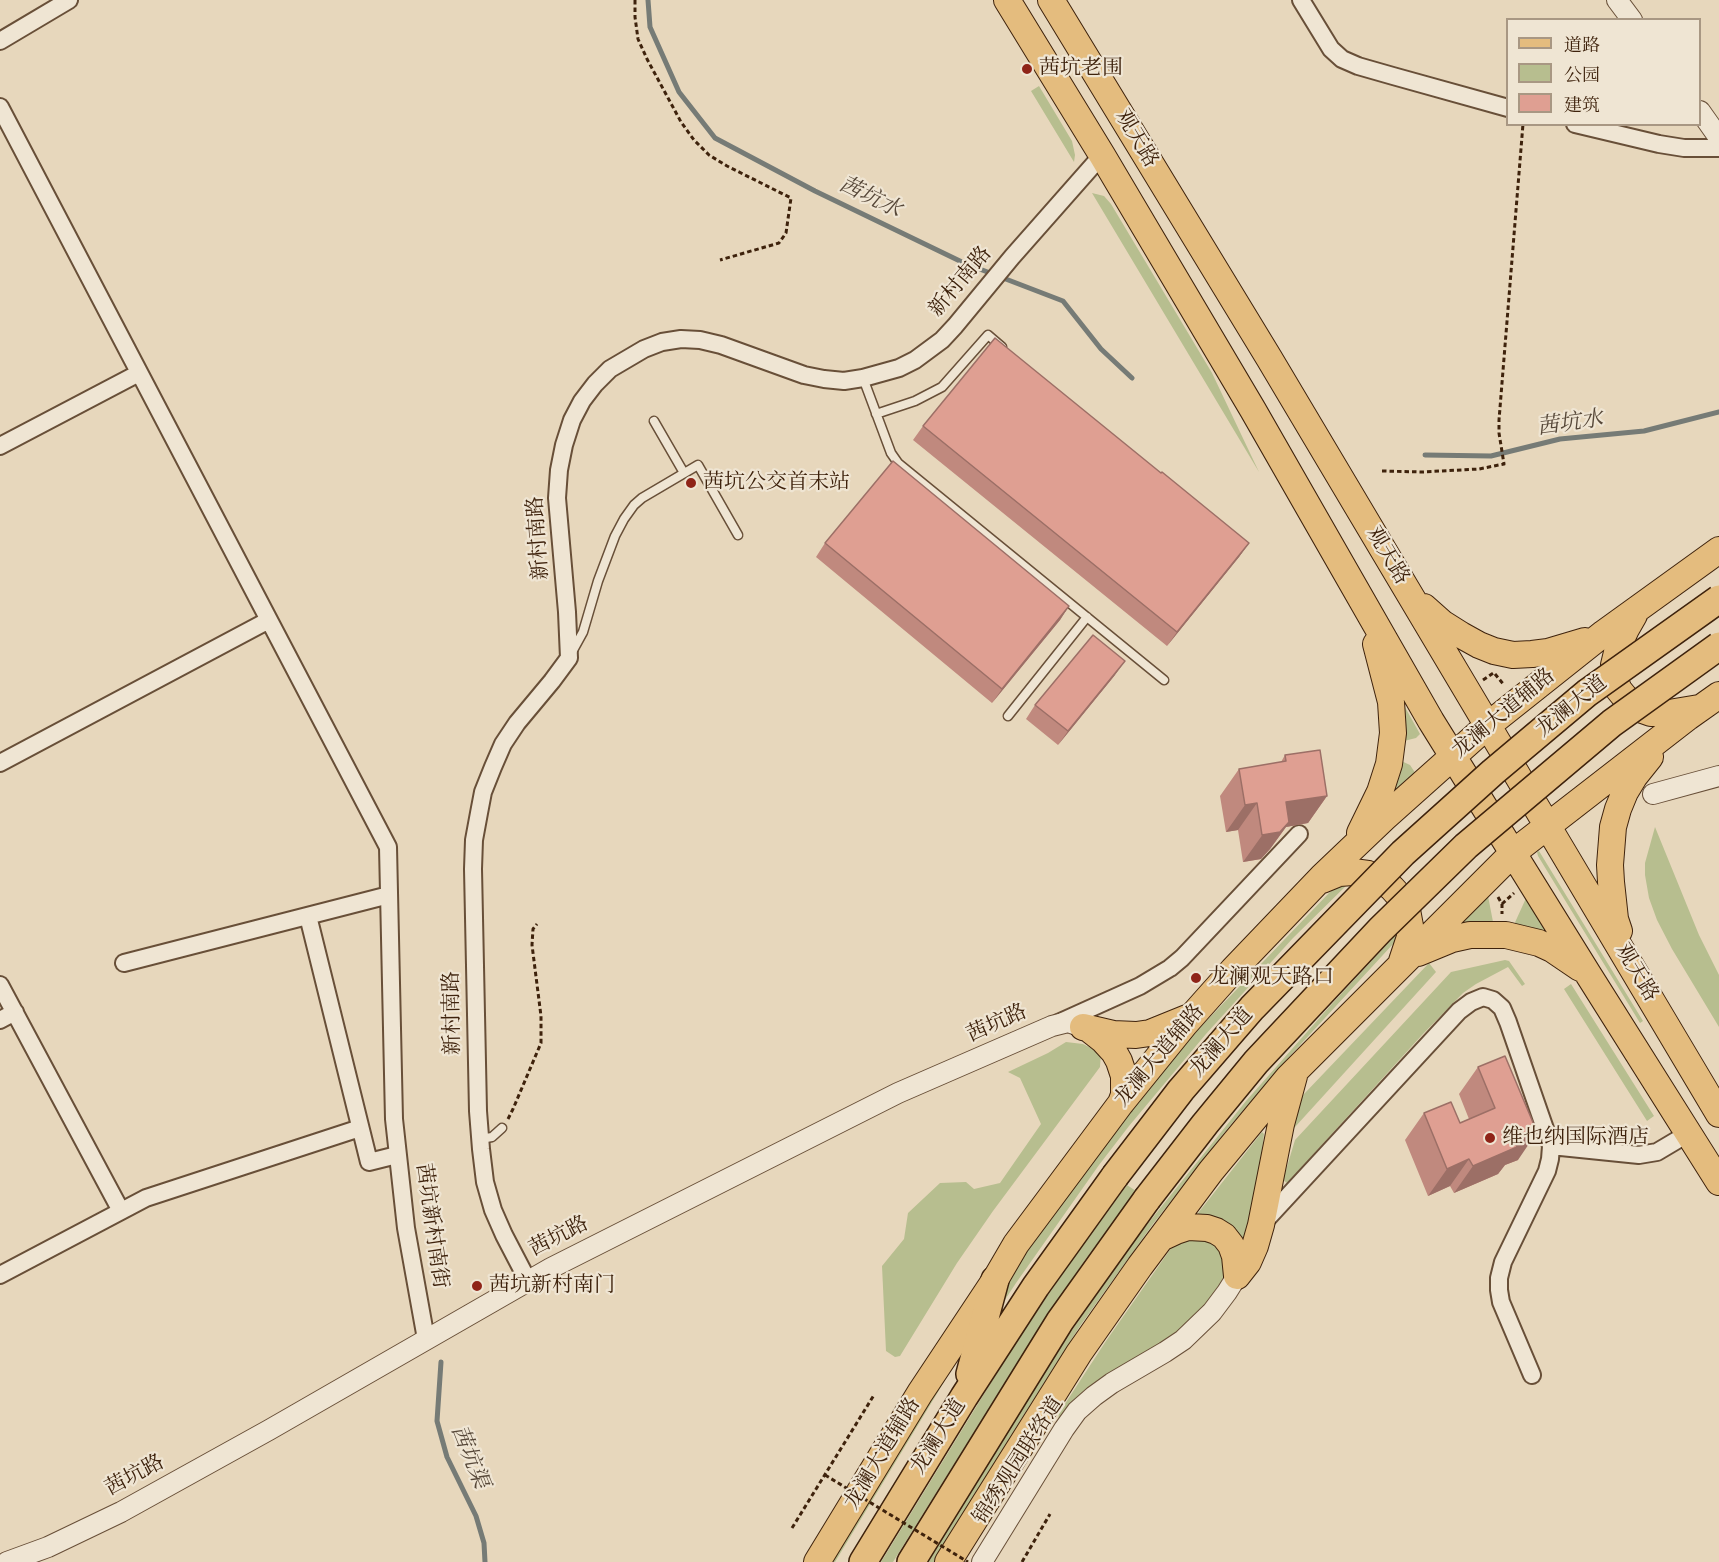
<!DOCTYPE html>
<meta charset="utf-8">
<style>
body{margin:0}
#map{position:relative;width:1719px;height:1562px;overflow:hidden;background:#e7d7bc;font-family:"Libre Bodoni","Noto Serif SC",serif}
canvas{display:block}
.legend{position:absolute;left:1506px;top:18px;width:195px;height:108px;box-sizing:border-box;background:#efe5d3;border:2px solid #a89783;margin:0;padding:8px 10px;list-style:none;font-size:18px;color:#3e220c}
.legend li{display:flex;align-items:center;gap:12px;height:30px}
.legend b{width:30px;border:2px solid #a89783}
</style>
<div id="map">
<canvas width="1719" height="1562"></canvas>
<ul class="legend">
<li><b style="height:8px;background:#e4bc7e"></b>道路</li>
<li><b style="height:16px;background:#b7be8f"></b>公园</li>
<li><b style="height:16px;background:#df9f92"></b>建筑</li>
</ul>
</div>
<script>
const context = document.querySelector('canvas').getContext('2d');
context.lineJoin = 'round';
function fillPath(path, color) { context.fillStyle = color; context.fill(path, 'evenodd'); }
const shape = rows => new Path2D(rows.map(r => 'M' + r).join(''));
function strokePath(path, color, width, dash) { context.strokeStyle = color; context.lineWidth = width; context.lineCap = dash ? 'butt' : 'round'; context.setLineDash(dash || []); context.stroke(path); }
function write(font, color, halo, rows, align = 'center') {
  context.font = font + ' "Libre Bodoni","Noto Serif SC",serif'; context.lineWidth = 4.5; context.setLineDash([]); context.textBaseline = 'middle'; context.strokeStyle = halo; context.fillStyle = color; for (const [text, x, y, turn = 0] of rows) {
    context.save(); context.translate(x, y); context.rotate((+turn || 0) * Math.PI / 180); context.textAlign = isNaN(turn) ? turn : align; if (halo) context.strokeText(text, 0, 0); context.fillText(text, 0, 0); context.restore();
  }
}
fillPath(shape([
 [1039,86,1072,141,1075,155,1074,162,1031,91],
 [1092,193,1104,196,1111,204,1212,373,1259,472],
 [1401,700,1420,734,1416,738,1400,742],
 [1397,759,1410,765,1416,774,1389,799],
 [1655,827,1699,935,1719,975,1719,1027,1672,949,1657,920,1649,898,1645,875,1645,863],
 [1539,851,1643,1021,1640,1023,1538,856,1537,852],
 [1353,879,1293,938,1206,1034,1129,1126,1099,1165,1016,1283,989,1324,1016,1264,1146,1084,1329,893,1339,885],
 [1488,896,1494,927,1449,932],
 [1527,896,1555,943,1512,929],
 [1403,927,1399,937,1394,943,1289,1057,1228,1128,1153,1224,1080,1326,1018,1424,935,1562,927,1562,1000,1443,1070,1333,1138,1236,1246,1101,1330,1006],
 [1505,960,1509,961,1525,984,1522,986,1508,967,1476,984,1463,993,1422,1035,1287,1183,1283,1180,1295,1140,1451,972],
 [1429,963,1436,972,1285,1138,1293,1112,1304,1094],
 [1571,984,1654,1116,1647,1121,1564,989],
 [1066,1042,1083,1044,1101,1053,1100,1067,993,1211,957,1263,900,1356,895,1357,886,1351,882,1266,904,1239,908,1213,940,1183,966,1182,974,1189,1000,1183,1041,1124,1020,1078,1008,1072,1048,1053],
 [1262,1132,1264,1134,1256,1206,1243,1249,1191,1222],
 [1127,1185,1136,1191,1085,1260,1039,1328,893,1562,881,1562,1011,1350,1067,1267],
 [1184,1238,1216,1242,1227,1270,1223,1283,1216,1293,1193,1318,1173,1335,1058,1422,1059,1413,1106,1341,1167,1254,1173,1245],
 [969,1338,938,1392,835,1562,827,1562]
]), '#b7be8f');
strokePath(shape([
 [648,0,650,27,679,92,715,138,815,191,964,263,1063,301,1101,349,1132,378],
 [1425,455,1491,456,1560,439,1644,431,1719,412],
 [441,1362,437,1421,447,1457,476,1516,484,1543,485,1562]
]), '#767b76', 5);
const service = shape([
 [863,378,891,453,898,463,1164,680],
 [876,414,915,401,942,387,988,335,1002,347],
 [654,421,684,473],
 [572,652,583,632,598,581,615,536,624,519,634,505,642,498,698,465,738,535],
 [1008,716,1087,617],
 [480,1139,492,1137,502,1128]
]);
const minor = shape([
 [1301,0,1331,49,1342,59,1358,66,1393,76,1508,108],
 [0,41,69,0],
 [0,107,388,847,394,1119,406,1228,426,1339],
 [1575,124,1659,144,1684,148,1719,148],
 [0,446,139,373],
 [0,763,269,620],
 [308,916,369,1162,397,1155],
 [124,963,389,895],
 [0,985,121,1211],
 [0,1020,15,1012],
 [1058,1023,1140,986,1170,968,1182,958,1299,834],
 [1551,1146,1639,1155,1657,1152,1689,1133],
 [1264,1222,1459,1011,1471,1002,1483,997,1493,1000,1502,1008,1508,1022,1551,1146,1550,1159,1547,1171,1503,1262,1499,1278,1499,1290,1501,1302,1532,1375],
 [0,1275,146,1198,360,1128],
 [528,1281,504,1235,493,1210,485,1182,481,1149,478,1111,473,869,474,840,479,813,483,792,493,767,503,744,517,723,552,681,569,658,567,612,557,498,559,470,564,445,572,420,582,401,595,384,610,369,644,349,662,342,681,339,700,340,721,345,804,375,824,379,844,381,863,378,899,368,915,360,942,340,955,326,1012,257,1102,155]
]);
const tertiary = shape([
 [1617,0,1632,20],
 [1700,111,1719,138],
 [1653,794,1719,776],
 [7,1562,48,1547,121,1512,269,1430,551,1268,898,1093,1052,1026,1068,1022,1083,1027],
 [982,1562,1064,1429,1077,1411,1094,1396,1112,1383,1165,1352,1183,1340,1212,1312,1227,1292,1237,1276]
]);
const primary = shape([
 [1007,0,1102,155,1253,410,1431,721,1588,974,1719,1182],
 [1051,0,1269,358,1719,1114],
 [1424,607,1442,623,1461,635,1479,645,1494,651,1513,655,1532,654,1548,652,1585,641],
 [1634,615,1626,629,1619,644,1614,665,1614,679,1619,690,1628,701,1637,708,1651,713,1669,713,1699,708],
 [1360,833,1380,792,1389,764,1393,733,1391,702,1376,644],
 [1322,880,1339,873,1353,872,1368,874,1381,879,1392,888,1401,898,1407,910,1410,926,1410,937,1402,961],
 [1619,931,1615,919,1611,882,1610,865,1613,827,1618,809,1625,792,1634,777,1650,757],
 [1418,953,1452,939,1470,935,1506,935,1539,943,1552,949,1580,968],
 [1083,1027,1113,1034,1136,1035,1150,1033,1187,1018],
 [1089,1029,1103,1040,1114,1052,1119,1061,1124,1076,1124,1095,1121,1103],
 [1161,1238,1176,1231,1188,1227,1207,1228,1216,1231,1224,1236,1231,1245,1235,1256,1237,1276],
 [1237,1276,1248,1262,1255,1246,1261,1225,1281,1124,1294,1076],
 [817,1562,920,1393,995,1280,1016,1244,1121,1103,1185,1024,1233,970,1322,877,1384,818,1487,726,1604,633,1719,550],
 [948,1562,1079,1353,1140,1266,1211,1171,1288,1078,1514,852,1688,717,1719,695]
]);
const trunk = shape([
 [970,1374,995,1280],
 [863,1562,964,1397,1036,1286,1115,1176],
 [911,1562,1060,1321,1147,1199]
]);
strokePath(service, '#684f38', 11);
strokePath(minor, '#684f38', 20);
strokePath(tertiary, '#684f38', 22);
strokePath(primary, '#3e220c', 28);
strokePath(trunk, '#3e220c', 30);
strokePath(shape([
 [635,0,635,17,638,39,647,59,681,122,694,140,709,155,727,166,791,198,786,233,779,243,720,260],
 [1382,471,1422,472,1479,469,1504,464,1499,433,1499,420,1523,124],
 [1495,674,1504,685],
 [1483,680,1495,672],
 [1498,897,1502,904,1502,914],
 [1502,904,1514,893],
 [508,1119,513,1109,541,1043,541,1016,532,945,533,929,537,924],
 [792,1528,874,1395],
 [1022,1562,1050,1514]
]), '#3e220c', 3, [4.5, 3]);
strokePath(service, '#efe5d3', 8);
strokePath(minor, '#efe5d3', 16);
strokePath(tertiary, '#efe5d3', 20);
strokePath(primary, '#e4bc7e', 26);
strokePath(trunk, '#e4bc7e', 27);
const trunkBridge = shape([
 [1115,1176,1181,1090,1252,1008,1403,853,1493,772,1587,693,1719,599],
 [1147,1199,1205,1124,1256,1062,1380,930,1466,846,1612,723,1719,646]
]);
strokePath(trunkBridge, '#3e220c', 30, []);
strokePath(shape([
 [825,1475,968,1562]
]), '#3e220c', 3, [4.5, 3]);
strokePath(trunkBridge, '#e4bc7e', 27);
fillPath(shape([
 [923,426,1161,473,1249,543,1239,557,1167,646,913,440],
 [825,543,1069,606,1060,620,992,703,816,557],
 [1115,675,1058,745,1026,719,1035,705],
 [1285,755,1327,796,1308,823,1286,827,1270,849,1261,859,1243,862,1238,830,1226,832,1220,796,1239,769,1281,762],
 [1478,1067,1518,1160,1505,1165,1498,1174,1454,1193,1450,1186,1428,1196,1405,1140,1424,1113,1460,1123,1469,1119,1459,1094]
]), '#c0897e');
fillPath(shape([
 [1249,543,1239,557,1167,646,1177,632],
 [1069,606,1060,620,992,703,1002,689],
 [1125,661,1115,675,1058,745,1068,731],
 [1327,796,1308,823,1286,827,1270,849,1261,859,1243,862,1286,802],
 [1257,803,1238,830,1226,832,1245,805],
 [1537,1132,1518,1160,1505,1165,1498,1174,1454,1193,1473,1166,1515,1142],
 [1469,1159,1450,1186,1428,1196,1447,1169]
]), '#9c6f66');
const building = shape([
 [995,338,1161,473,1162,472,1249,543,1177,632,923,426,995,338],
 [893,461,1069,606,1002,689,825,543,893,461],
 [1093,635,1125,661,1068,731,1035,705,1093,635],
 [1320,750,1327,796,1286,802,1289,822,1280,832,1262,835,1257,803,1245,805,1239,769,1286,761,1285,755,1320,750],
 [1505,1056,1537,1132,1515,1142,1517,1147,1473,1166,1469,1159,1447,1169,1424,1113,1451,1102,1460,1123,1495,1108,1478,1067,1505,1056]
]);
fillPath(building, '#df9f92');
strokePath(building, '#9c6f66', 1.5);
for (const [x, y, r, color] of [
 [1027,69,6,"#8f2418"],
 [691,483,6,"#8f2418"],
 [1196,978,6,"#8f2418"],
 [1490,1138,6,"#8f2418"],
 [477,1286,6,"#8f2418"]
]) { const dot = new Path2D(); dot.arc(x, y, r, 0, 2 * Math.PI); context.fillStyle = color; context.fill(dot); strokePath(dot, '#efe5d3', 2); }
write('21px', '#3e220c', '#efe5d3', [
 ["茜坑老围",1039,69],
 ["茜坑公交首末站",703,483],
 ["龙澜观天路口",1208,978],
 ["维也纳国际酒店",1502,1138],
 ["茜坑新村南门",489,1286]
], 'left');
write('21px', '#3e220c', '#efe5d3', [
 ["观天路",1136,139,59],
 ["新村南路",961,282,-50],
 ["新村南路",539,538,-94],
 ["观天路",1387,556,59],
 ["龙澜大道",1572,707,-39],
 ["龙澜大道辅路",1504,714,-40],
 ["观天路",1636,973,59],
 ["新村南路",453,1013,-91],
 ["茜坑路",997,1024,-24],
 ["龙澜大道",1222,1043,-49],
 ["龙澜大道辅路",1160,1056,-50],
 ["茜坑新村南街",431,1226,82],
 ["茜坑路",559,1237,-27],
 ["龙澜大道",939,1437,-58],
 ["龙澜大道辅路",883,1454,-59],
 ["锦绣观园联络道",1019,1461,-57],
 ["茜坑路",135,1476,-28]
]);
write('italic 22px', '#564738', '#efe5d3', [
 ["茜坑水",870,198,26],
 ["茜坑水",1570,424,-8],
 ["茜坑渠",469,1457,68]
]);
</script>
